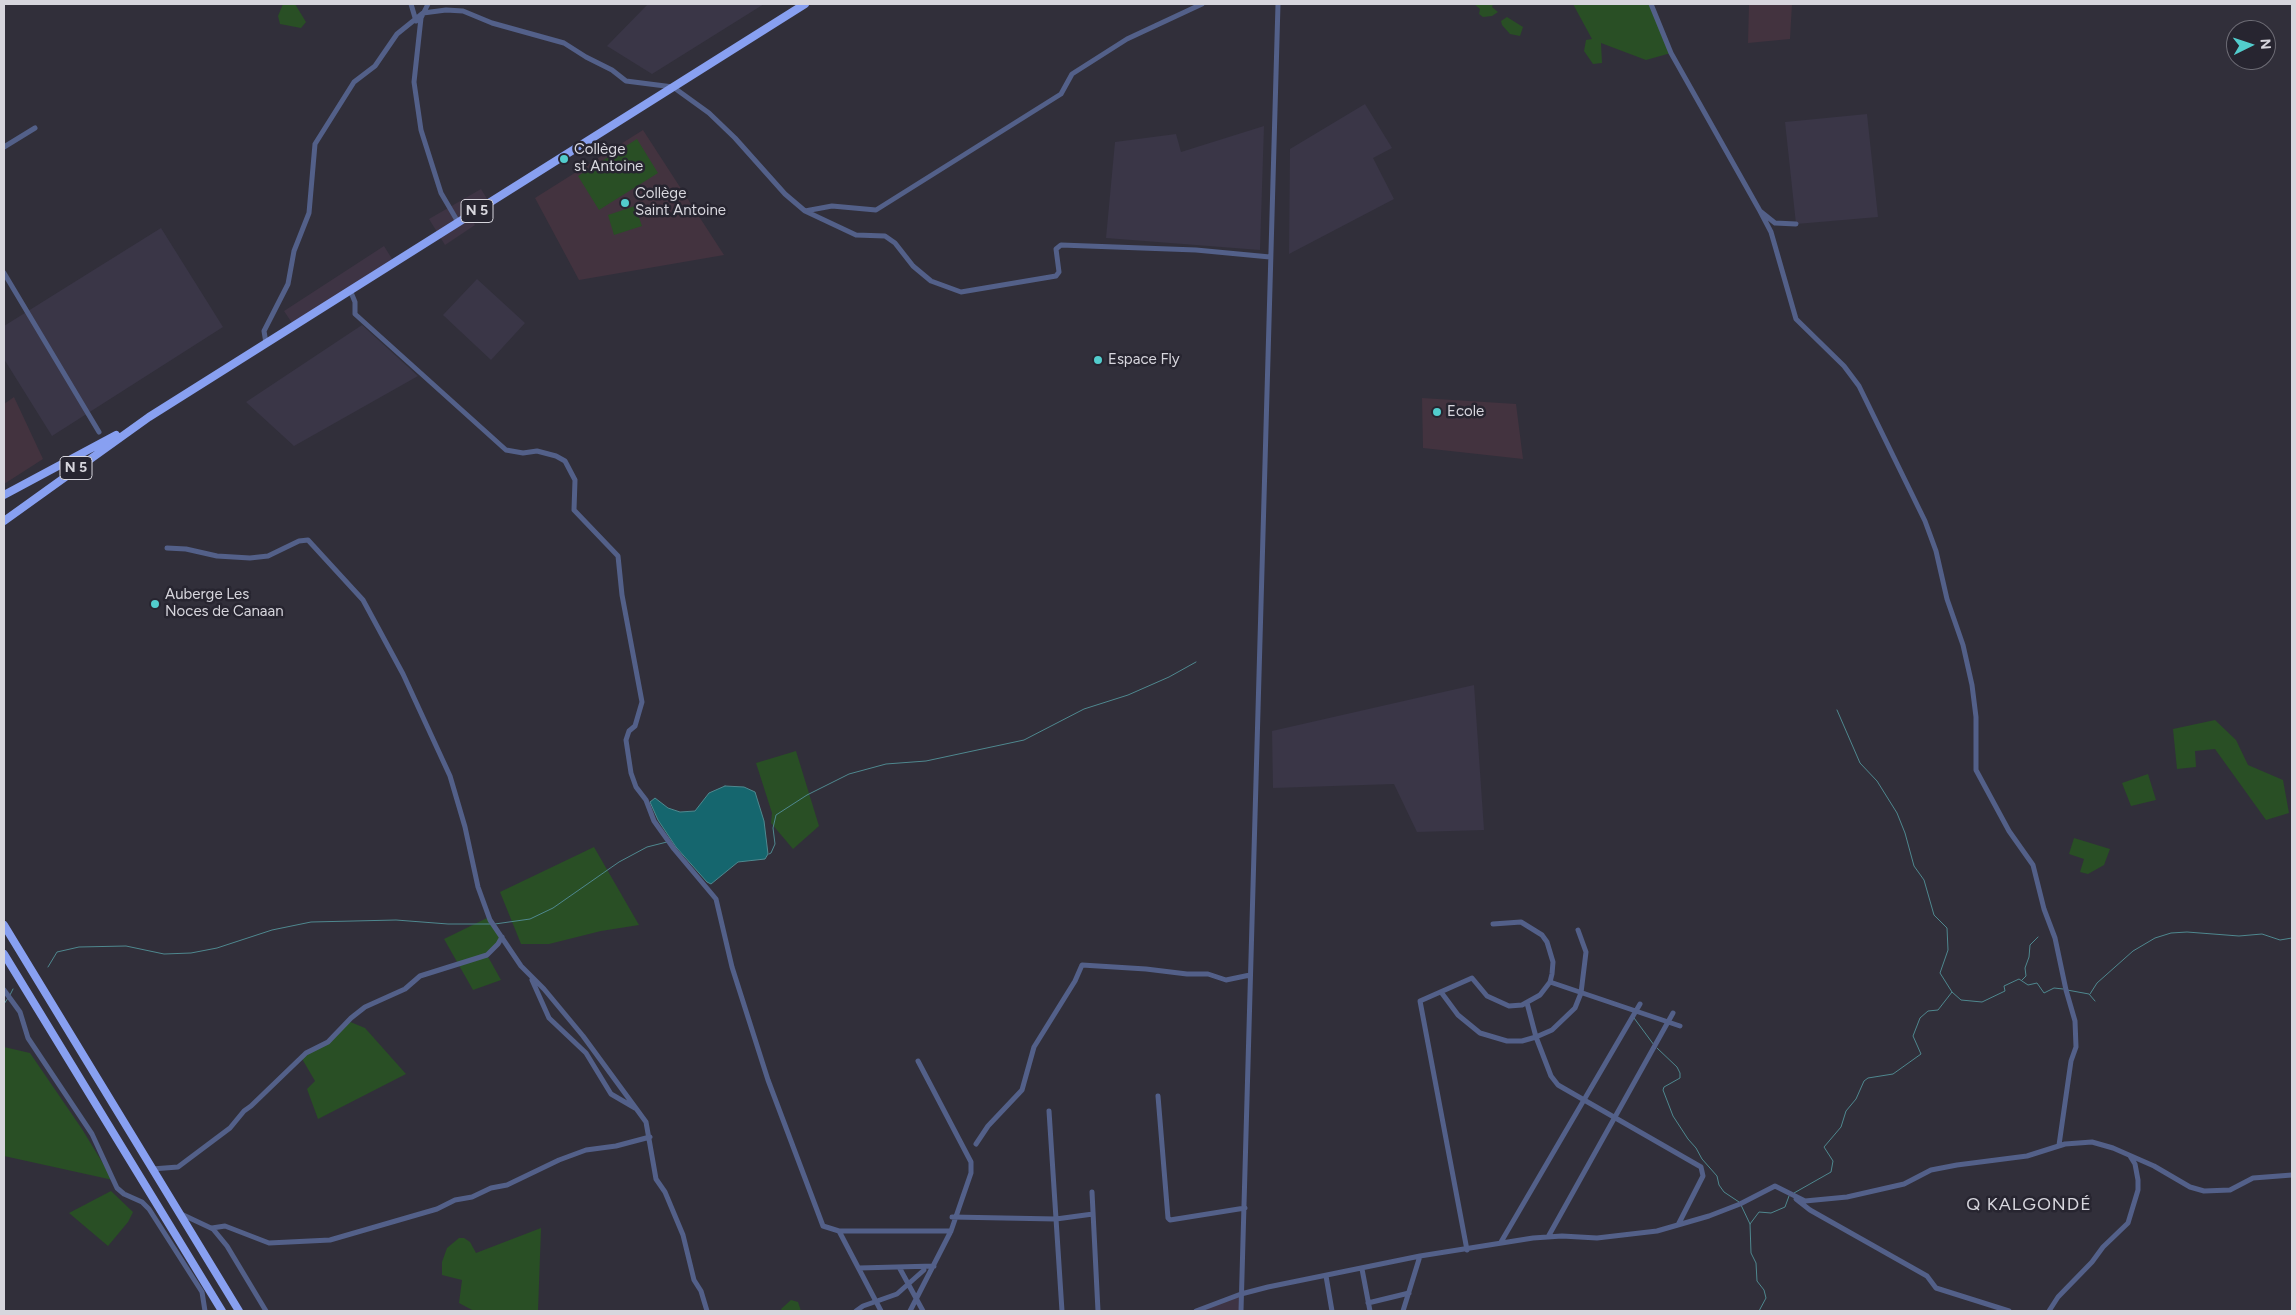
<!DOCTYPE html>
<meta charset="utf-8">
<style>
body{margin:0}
#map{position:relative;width:2296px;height:1315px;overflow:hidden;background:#312f3a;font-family:Figtree,sans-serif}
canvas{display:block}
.frame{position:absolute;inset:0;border:5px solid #d7d6dd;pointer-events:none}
.north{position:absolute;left:2226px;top:20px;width:50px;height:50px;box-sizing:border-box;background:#272530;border:1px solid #6d6c75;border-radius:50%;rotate:86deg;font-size:14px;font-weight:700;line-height:20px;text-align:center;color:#d7d6dd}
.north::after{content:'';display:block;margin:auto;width:18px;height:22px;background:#52cdcd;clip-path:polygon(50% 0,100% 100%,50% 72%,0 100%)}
</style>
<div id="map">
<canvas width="2296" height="1315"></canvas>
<div class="frame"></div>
<div class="north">N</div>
</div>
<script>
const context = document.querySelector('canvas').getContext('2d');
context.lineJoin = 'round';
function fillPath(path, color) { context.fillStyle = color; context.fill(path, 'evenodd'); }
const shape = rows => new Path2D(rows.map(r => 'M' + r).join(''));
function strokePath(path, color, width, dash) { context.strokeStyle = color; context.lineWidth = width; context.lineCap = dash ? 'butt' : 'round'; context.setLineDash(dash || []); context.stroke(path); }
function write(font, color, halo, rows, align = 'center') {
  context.font = font + ' Figtree,sans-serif'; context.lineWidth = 5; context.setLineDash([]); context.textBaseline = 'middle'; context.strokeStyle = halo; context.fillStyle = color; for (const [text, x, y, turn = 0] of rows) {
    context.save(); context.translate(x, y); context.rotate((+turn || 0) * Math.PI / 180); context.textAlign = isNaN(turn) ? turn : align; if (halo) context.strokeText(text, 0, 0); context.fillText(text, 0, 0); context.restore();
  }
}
fillPath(shape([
 [481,189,489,202,469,216,475,225,445,245,429,219],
 [384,246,394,262,294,326,284,311],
 [1241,1294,1241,1311,1196,1311]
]), '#3e3444');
fillPath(shape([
 [648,4,764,4,652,74,607,46],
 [1365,104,1392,148,1373,158,1394,199,1289,254,1290,149],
 [1867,114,1878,217,1796,224,1785,122],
 [1264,126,1260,250,1106,238,1115,142,1176,134,1181,152],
 [161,228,223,327,52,436,4,359,4,326],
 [477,279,525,323,491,360,443,315],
 [362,325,418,376,294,446,246,402],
 [1474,685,1484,830,1417,832,1394,784,1273,788,1272,731]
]), '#3a3647');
fillPath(shape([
 [1749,4,1792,4,1790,39,1748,43],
 [643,130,724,255,579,280,535,198],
 [14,397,43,459,4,484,4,404],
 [1422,398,1516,404,1523,459,1423,448]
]), '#43333f');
fillPath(shape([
 [283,4,295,4,306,22,301,28,280,24,278,16],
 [1474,4,1493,4,1492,7,1498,12,1492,16,1483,17,1479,14,1480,9],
 [1573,4,1651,4,1671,53,1646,60,1601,43,1602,63,1593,64,1584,51,1586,40,1592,39],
 [1507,17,1523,27,1520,36,1510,34,1502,25,1501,21],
 [637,139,658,173,599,210,578,176],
 [635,206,642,226,614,235,608,215],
 [2215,720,2236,740,2248,765,2283,780,2289,813,2266,820,2215,749,2195,751,2196,767,2177,769,2173,729],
 [796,751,819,826,793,849,771,823,772,813,756,763],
 [2148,774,2156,800,2131,806,2122,783],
 [2074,838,2110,849,2104,865,2088,874,2080,872,2084,859,2069,854],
 [594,847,639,925,601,931,549,944,521,944,500,892],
 [489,917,502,937,487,955,501,980,473,990,444,939],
 [348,1021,365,1028,406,1074,318,1119,307,1089,315,1081,301,1057,324,1044],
 [4,1047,30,1053,82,1129,113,1180,4,1156],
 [111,1191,133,1212,128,1222,108,1246,69,1213],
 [541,1228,538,1311,474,1311,459,1303,462,1280,442,1275,442,1262,447,1248,459,1238,464,1238,470,1242,476,1253],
 [791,1300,798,1302,801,1311,782,1311,781,1309]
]), '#294f25');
const water = shape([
 [725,786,744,787,755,792,764,821,768,854,765,859,738,862,711,884,707,882,676,847,658,820,650,802,655,798,668,808,680,812,695,811,709,793,725,786]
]);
fillPath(water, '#15666e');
strokePath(water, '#4f888f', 1);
strokePath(shape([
 [1837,710,1860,763,1877,781,1897,813,1905,833,1914,866,1924,880,1934,915,1947,928,1948,950,1940,973,1952,992],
 [769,854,771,853,775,844,773,828,776,815,807,795,849,774,886,764,926,761,1024,740,1084,709,1128,695,1169,677,1196,662],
 [495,924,530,919,553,908,619,862,647,847,667,842],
 [48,967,57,952,79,947,126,946,164,954,191,953,217,948,272,930,311,922,396,920,448,924,491,924],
 [2022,980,2026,976,2025,968,2029,957,2030,945,2038,937],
 [2067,990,2089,994,2095,1001],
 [2090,994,2097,983,2133,951,2155,938,2171,933,2187,932,2239,936,2262,934,2280,940,2292,938],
 [10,995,13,989],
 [4,1004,8,998],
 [1634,1018,1654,1045],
 [1657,1048,1677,1067,1680,1073,1680,1078,1664,1087,1663,1090,1673,1116,1688,1139,1696,1148,1702,1159,1717,1176,1719,1185,1724,1192,1739,1202],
 [1794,1193,1831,1172,1833,1161,1824,1147,1841,1127,1846,1111,1856,1099,1864,1081,1868,1078,1893,1074,1921,1054,1913,1036,1920,1018,1928,1011,1938,1010,1952,992,1961,1000,1982,1002,2005,991,2004,986,2019,979,2028,985,2037,983,2044,993,2054,988,2063,989],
 [1741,1205,1750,1224],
 [1759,1311,1766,1298,1764,1290,1757,1281,1756,1263,1751,1253,1750,1224,1759,1212,1771,1213,1785,1207,1789,1196]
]), '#4f888f', 1);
strokePath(shape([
 [411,4,416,21],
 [428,4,421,18,414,82,421,130,441,193,458,222],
 [1651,4,1671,53,1760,211,1775,223,1796,224],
 [4,147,35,128],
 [805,211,832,206,876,210,1061,94,1072,74,1127,39,1202,4],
 [1760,211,1771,232,1796,319,1844,366,1859,386,1925,521,1936,551,1947,599,1963,645,1972,685,1976,717,1976,770,2009,831,2033,865,2044,909,2055,938,2066,990,2075,1021,2076,1047,2071,1061,2059,1145],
 [4,273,99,432],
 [350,290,355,302,355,314,506,450,523,453,537,451,556,456,565,461,575,480,574,510,618,556,622,595,642,702,635,726,629,731,626,740,631,773,636,787,646,800,654,821,674,849,716,899,732,967,768,1080,823,1226,839,1231,951,1231],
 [266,343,264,331,288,284,294,251,309,213,315,144,354,82,375,66,397,34,423,13,446,10,463,11,492,23,564,43,586,57,612,70,626,81,673,87,709,113,735,138,785,194,805,211,856,235,885,236,895,243,913,266,931,281,961,292,1056,276,1059,272,1056,249,1061,245,1196,250,1270,257],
 [167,548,186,549,217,556,250,558,268,556,299,541,308,540,363,600,403,674,450,776,465,827,478,887,490,920,521,966,544,989,583,1036,646,1122,656,1179,665,1192,683,1235,694,1280,701,1291,707,1311],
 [532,980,549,1018,586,1053,611,1094,635,1108],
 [1550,982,1680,1026],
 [4,990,20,1012,28,1038,92,1134,117,1188,124,1194,142,1202,149,1209,202,1292,205,1311],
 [1441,992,1458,1015,1480,1033,1507,1041,1522,1041,1536,1037,1552,1030,1575,1008,1581,993,1586,952,1578,930],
 [1527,1003,1536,1037,1551,1076,1558,1085,1701,1167,1703,1176,1678,1225],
 [1158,1096,1168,1218,1170,1220,1245,1208],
 [1049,1111,1062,1311],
 [976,1144,988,1126,1022,1090,1034,1047,1075,981,1082,965,1146,969,1187,974,1208,974,1226,980,1250,975],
 [152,1169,178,1167,230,1128,244,1111,251,1106,306,1053,328,1042,351,1018,365,1007,405,989,420,976,487,955,498,944,502,937],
 [1092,1192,1098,1311],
 [1796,1199,1810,1210,1927,1276,1936,1288,2009,1311],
 [179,1213,213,1229,227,1246,266,1311],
 [952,1217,1056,1219,1093,1214],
 [212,1228,225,1226,269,1243,330,1240,437,1209,455,1200,472,1197,491,1188,507,1185,559,1160,586,1150,616,1146,650,1137],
 [839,1231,881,1311],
 [1548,1237,1673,1013],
 [1501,1242,1640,1004],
 [1467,1250,1420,1001,1472,978,1487,996,1509,1006,1522,1005,1540,995,1550,982,1552,974,1553,962,1547,942,1542,935,1521,922,1493,924],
 [899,1267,923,1311],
 [859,1268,934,1266],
 [1362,1269,1370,1311],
 [1326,1276,1332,1311],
 [1368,1303,1409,1293],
 [856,1311,863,1306,897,1294,924,1270],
 [910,1311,951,1231,971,1173,971,1162,918,1061],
 [1196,1311,1241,1294,1268,1287,1420,1256,1533,1238,1562,1236,1597,1238,1657,1231,1709,1216,1740,1204,1775,1186,1805,1201,1847,1197,1904,1184,1931,1170,1957,1165,2027,1156,2065,1144,2092,1142,2113,1148,2154,1166,2190,1187,2204,1191,2230,1190,2253,1178,2292,1175],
 [1241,1311,1278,4],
 [1403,1311,1420,1256],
 [2049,1311,2058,1297,2092,1262,2103,1247,2128,1223,2138,1190,2138,1180,2135,1164,2130,1156]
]), '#536089', 5);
strokePath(shape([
 [4,495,116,435],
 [4,521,149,417,805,4],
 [4,925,239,1311],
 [4,954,222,1311]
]), '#88a0f1', 8);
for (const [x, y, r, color] of [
 [564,159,5,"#52cdcd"],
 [625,203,5,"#52cdcd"],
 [1098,360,5,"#52cdcd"],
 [1437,412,5,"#52cdcd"],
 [155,604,5,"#52cdcd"]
]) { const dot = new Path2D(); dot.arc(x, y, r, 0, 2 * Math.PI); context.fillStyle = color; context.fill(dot); strokePath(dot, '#272530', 2); }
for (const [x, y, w] of [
 [477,211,32],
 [76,468,32]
]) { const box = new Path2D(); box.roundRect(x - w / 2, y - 11.5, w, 23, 4); context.fillStyle = '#272530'; context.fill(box); strokePath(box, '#d7d6dd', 1); }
write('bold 14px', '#d7d6dd', null, [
 ["N 5",477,211],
 ["N 5",76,468]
]);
write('15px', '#d7d6dd', '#272530', [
 ["Collège",574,150],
 ["st Antoine",574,167],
 ["Collège",635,194],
 ["Saint Antoine",635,211],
 ["Espace Fly",1108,360],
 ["Ecole",1447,412],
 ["Auberge Les",165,595],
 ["Noces de Canaan",165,612]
], 'left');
context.letterSpacing = '1px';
write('18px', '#d7d6dd', '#272530', [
 ["Q KALGONDÉ",2029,1205]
]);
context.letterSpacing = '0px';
</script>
